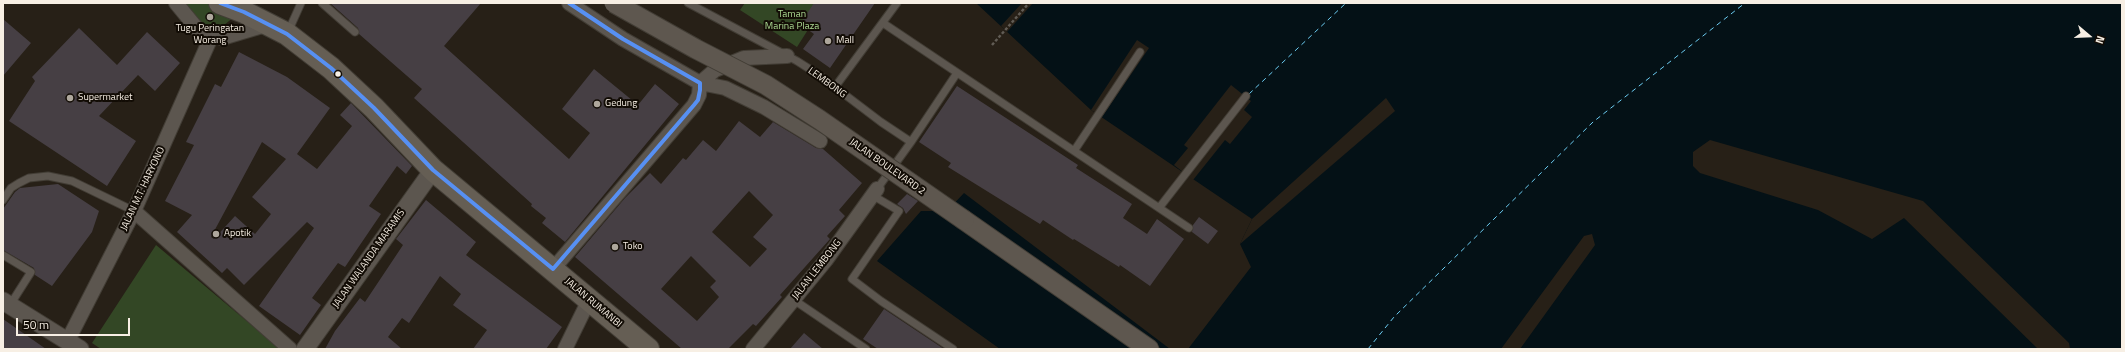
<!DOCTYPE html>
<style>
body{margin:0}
#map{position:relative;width:2125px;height:352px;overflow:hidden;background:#272017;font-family:"Titillium Web",sans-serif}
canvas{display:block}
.frame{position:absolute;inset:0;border:4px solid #f7efe4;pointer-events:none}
.north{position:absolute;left:2069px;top:16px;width:40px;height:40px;-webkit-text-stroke:3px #120c05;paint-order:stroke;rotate:109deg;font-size:11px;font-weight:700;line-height:16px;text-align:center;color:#f7efe4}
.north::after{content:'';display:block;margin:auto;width:14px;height:18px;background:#f7efe4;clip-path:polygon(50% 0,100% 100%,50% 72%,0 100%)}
.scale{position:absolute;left:16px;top:318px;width:114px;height:18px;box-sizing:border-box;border:2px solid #f7efe4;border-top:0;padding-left:5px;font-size:12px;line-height:14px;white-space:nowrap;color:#f7efe4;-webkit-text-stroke:3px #120c05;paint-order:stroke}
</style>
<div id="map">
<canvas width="2125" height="352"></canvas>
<div class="frame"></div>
<div class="north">N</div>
<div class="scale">50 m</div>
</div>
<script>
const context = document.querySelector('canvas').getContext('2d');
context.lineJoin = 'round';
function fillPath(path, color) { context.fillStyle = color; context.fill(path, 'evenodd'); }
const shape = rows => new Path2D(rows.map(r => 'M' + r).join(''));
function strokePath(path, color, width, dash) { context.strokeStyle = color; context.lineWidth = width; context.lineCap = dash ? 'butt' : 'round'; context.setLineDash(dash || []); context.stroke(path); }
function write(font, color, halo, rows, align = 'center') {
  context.font = font + ' "Titillium Web",sans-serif'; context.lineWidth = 4; context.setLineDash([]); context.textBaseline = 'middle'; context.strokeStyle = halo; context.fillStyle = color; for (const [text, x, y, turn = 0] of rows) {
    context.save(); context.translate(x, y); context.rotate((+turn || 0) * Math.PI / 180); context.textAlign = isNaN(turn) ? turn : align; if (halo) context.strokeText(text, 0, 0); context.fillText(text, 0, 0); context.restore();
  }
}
fillPath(shape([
 [184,3,216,3,240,12,212,35],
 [745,3,825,3,797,47,740,10],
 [156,245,280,349,101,349,92,343]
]), '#334725');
fillPath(shape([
 [976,3,2122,3,2122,349,2070,349,2069,343,1923,201,1710,140,1693,152,1693,166,1700,173,1818,210,1872,239,1904,218,2038,349,1520,349,1595,245,1592,234,1584,236,1501,349,1188,349,1251,267,1240,244,1252,219,1091,110],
 [964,193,1170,349,1000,349,877,261,921,211,947,211]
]), '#041116');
fillPath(shape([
 [1022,3,1033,3,1007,32,1001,26],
 [1137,40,1149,48,1102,117,1091,110],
 [1231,85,1251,101,1244,110,1252,117,1230,144,1225,140,1193,180,1174,165,1188,148,1184,145],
 [1386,98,1395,111,1240,244,1252,219]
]), '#272017');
strokePath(shape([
 [1249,94,1346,3],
 [1368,349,1394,317,1593,122,1745,3]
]), '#6ccdf3', 1, [5, 4]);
fillPath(shape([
 [330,3,481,3,444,46,569,159,590,133,562,109,594,69,638,105,655,84,679,104,565,242,542,223,546,218,531,206,532,204,414,98,422,89,359,34,358,28],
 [814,3,875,3,830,68,803,49,814,34,800,24],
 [3,19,31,43,3,76],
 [79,28,117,65,147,32,180,63,155,91,138,75,99,116,136,141,107,186,9,121,35,81,32,77],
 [239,52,287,77,330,108,297,154,317,169,352,126,340,115,351,103,412,166,406,174,397,166,369,206,381,214,345,267,338,263,312,298,321,305,300,335,259,306,314,228,307,222,244,285,227,268,222,273,177,232,192,215,165,201,194,145,186,142,215,84,221,87],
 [262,142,286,159,252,197,271,214,255,234,235,216,214,239,211,237],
 [957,86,1078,165,1076,168,1132,204,1123,218,1147,234,1157,219,1184,239,1150,286,1120,265,1119,267,1074,239,1073,240,1043,220,1040,224,948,167,951,163,919,142],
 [739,121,760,137,773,122,816,148,823,149,862,183,839,210,845,216,827,236,830,239,780,295,782,297,756,326,753,324,728,349,682,349,575,257,625,198,650,173,661,184,683,158,686,160,703,140,716,151],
 [749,191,773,215,753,237,767,249,750,267,712,232],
 [691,256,716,281,710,287,719,297,697,321,661,289],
 [58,184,99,211,92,232,52,286,35,275,34,268,3,250,3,209,15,192,20,188],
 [907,194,918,201,906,214,903,208,897,204],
 [426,200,476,242,466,255,562,327,546,349,473,349,487,330,453,305,461,294,440,276,409,323,402,318,388,337,402,349,325,349,335,331,360,298,365,302,403,245,396,239],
 [1199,217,1218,231,1208,244,1192,232,1193,225],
 [884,309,944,349,878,349,863,339],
 [3,319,46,349,3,349],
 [804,333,823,349,790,349]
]), '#463f44');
const service = shape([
 [322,3,355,32],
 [688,3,797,61,819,75,881,122,911,142,877,189],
 [883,23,1189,228],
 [288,32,301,3],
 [835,87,897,3],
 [911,142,957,73],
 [1074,151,1140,52],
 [872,195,899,211,852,279,881,301,953,349],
 [3,200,11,188,19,183,29,178,48,176,72,181,134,211],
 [1159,208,1246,96],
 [3,255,31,272,10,305],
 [794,300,866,349]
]);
const minor = shape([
 [176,3,199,31,222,38,269,24],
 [569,3,623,39,700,83,725,88,764,107,820,141],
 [700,83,715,70,744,58,787,56],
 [134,211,290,349],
 [553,269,694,105,699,95,700,83],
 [68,340,134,211,212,35],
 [565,349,589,300],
 [753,349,826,260,877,189]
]);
const tertiary = shape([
 [3,301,80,349],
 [305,349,433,170]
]);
const secondary = shape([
 [964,220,1149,349]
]);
const trunk = shape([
 [220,3,244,12,287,34,331,68,374,108,433,170,648,349]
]);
strokePath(service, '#423d35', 9);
strokePath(minor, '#423d35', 16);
strokePath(tertiary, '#423d35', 19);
strokePath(secondary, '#423d35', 21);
strokePath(trunk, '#423d35', 24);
strokePath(shape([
 [992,45,1029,3]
]), '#615c55', 2.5, [3, 2]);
strokePath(service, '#5c564f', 7);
strokePath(minor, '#5c564f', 14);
strokePath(tertiary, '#5c564f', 17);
strokePath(secondary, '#5e574f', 19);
strokePath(trunk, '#655e54', 22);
const secondaryBridge = shape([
 [614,3,696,49,766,85,820,120,964,220]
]);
strokePath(secondaryBridge, '#423d35', 21, []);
strokePath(secondaryBridge, '#5e574f', 19);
strokePath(shape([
 [220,3,244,12,287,34,331,68,374,108,433,170,553,269,694,105,698,100,700,90,700,83,623,39,569,3]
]), '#5790f3', 4);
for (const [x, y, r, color] of [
 [210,17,4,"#aea79c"],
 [828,41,4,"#aea79c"],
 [338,74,3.5,"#f7efe4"],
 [70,98,4,"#aea79c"],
 [597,104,4,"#aea79c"],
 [216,234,4,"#aea79c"],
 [615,247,4,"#aea79c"]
]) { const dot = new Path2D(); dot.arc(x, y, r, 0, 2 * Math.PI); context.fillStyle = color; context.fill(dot); strokePath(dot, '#120c05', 1.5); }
write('10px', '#aedc95', '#120c05', [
 ["Taman",792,15],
 ["Marina Plaza",792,27]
]);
write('10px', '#f7efe4', '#120c05', [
 ["Tugu Peringatan",210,29,"center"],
 ["Worang",210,41,"center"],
 ["Mall",836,41],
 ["Supermarket",78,98],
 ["Gedung",605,104],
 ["Apotik",224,234],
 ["Toko",623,247]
], 'left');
write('10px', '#f7efe4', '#120c05', [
 ["LEMBONG",827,83,36],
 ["JALAN BOULEVARD 2",887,167,35],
 ["JALAN M.T. HARYONO",143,189,-65],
 ["JALAN WALANDA MARAMIS",369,259,-55],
 ["JALAN LEMBONG",817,270,-52],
 ["JALAN RUMANBI",593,303,40]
]);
</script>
